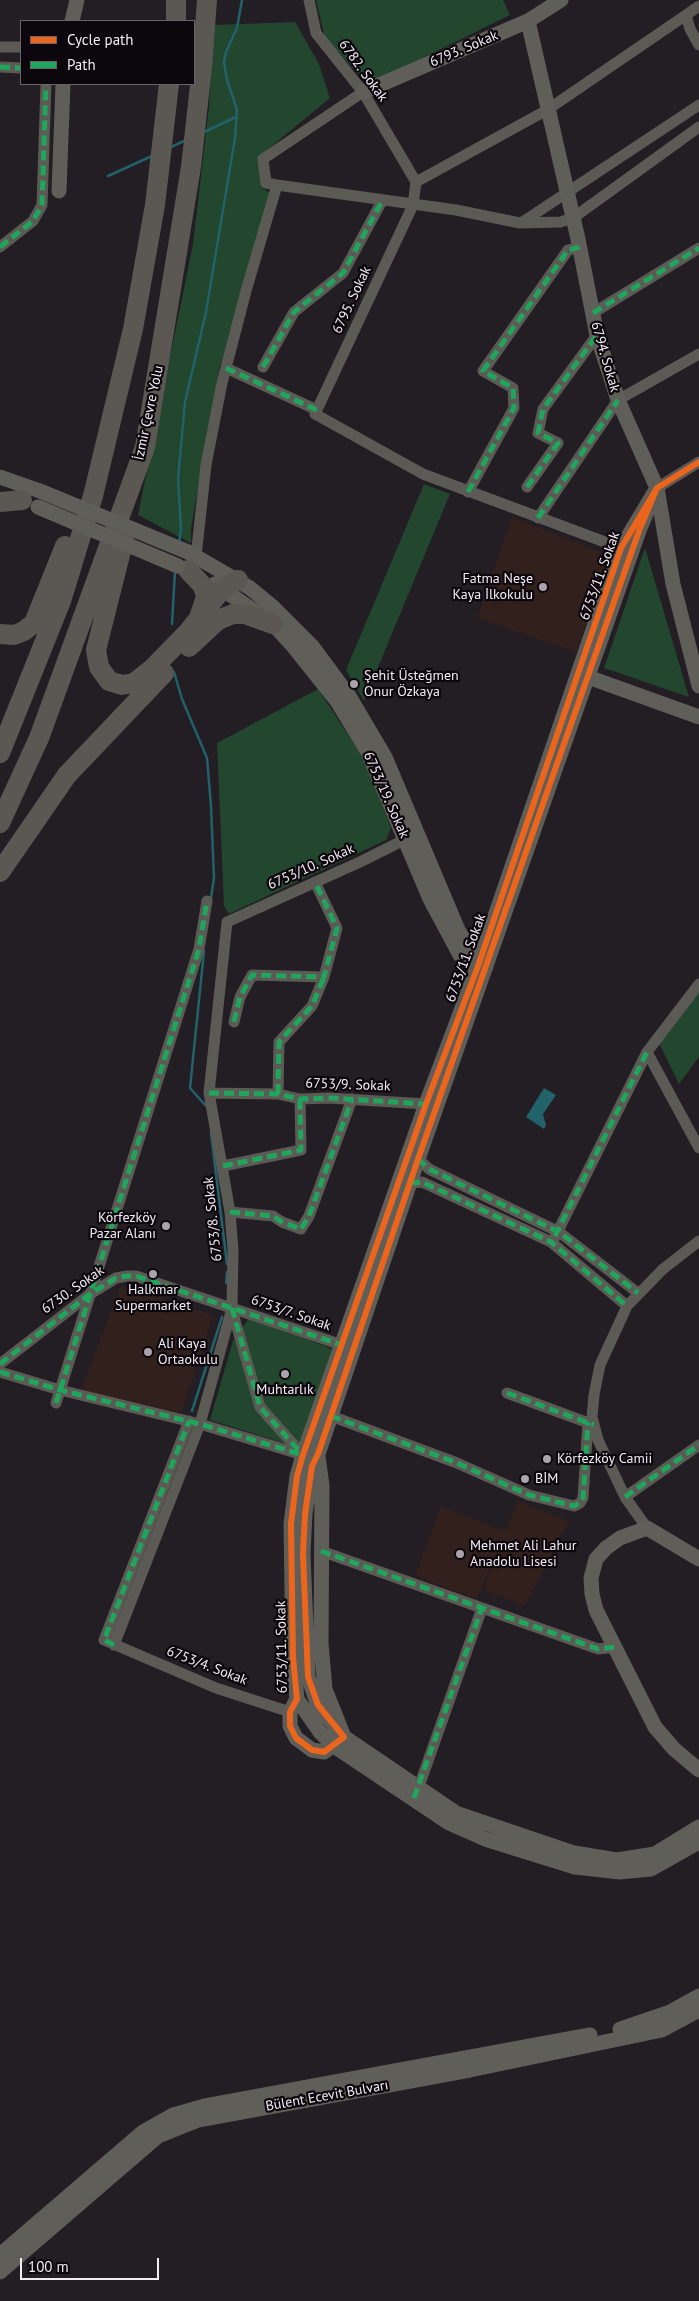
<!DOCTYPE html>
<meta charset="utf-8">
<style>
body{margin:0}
#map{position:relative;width:699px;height:2301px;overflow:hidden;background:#231d24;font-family:"PT Sans",sans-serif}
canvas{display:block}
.legend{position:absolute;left:20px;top:20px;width:175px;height:65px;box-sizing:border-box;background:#0c070c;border:1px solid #686269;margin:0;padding:6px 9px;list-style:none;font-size:15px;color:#f3ebf4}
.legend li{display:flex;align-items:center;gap:10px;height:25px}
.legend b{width:25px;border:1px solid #686269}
.scale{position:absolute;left:20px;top:2258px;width:139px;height:22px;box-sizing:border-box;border:2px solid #f3ebf4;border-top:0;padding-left:6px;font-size:15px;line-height:18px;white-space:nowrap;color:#f3ebf4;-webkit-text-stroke:4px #0c070c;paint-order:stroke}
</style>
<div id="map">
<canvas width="699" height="2301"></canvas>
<ul class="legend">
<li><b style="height:6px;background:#eb651d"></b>Cycle path</li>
<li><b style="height:6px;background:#20a55d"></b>Path</li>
</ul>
<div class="scale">100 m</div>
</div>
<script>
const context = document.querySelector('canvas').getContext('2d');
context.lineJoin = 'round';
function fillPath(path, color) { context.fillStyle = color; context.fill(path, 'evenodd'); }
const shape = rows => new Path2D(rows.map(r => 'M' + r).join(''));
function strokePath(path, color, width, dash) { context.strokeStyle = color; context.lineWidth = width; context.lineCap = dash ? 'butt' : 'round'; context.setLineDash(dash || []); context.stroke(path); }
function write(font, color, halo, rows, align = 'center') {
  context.font = font + ' "PT Sans",sans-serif'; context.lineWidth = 4.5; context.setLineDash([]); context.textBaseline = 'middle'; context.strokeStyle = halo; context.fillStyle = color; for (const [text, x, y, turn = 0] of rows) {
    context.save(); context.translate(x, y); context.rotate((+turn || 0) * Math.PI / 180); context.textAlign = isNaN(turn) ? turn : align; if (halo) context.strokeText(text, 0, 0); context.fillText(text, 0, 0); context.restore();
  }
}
fillPath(shape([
 [512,517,611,556,576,652,477,618],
 [121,1285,213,1315,181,1413,81,1390],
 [518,1501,569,1521,525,1606,484,1590,501,1542,477,1599,415,1576,441,1506,505,1531]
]), '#31201b');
fillPath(shape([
 [316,0,503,0,510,15,368,85,325,38],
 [295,22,319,64,330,98,261,155,262,188,272,194,219,370,191,528,191,543,138,515,193,244,209,107,214,25],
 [424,484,450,494,364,701,346,670],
 [645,548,689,697,604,668],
 [318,689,363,757,391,828,386,840,229,914,224,906,217,743],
 [699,993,699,1057,679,1084,659,1043],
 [249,1318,333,1349,300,1448,210,1420,233,1341]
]), '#22462e');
fillPath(shape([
 [544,1088,556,1095,543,1114,546,1125,544,1129,526,1117]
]), '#21626b');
strokePath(shape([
 [202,133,236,117],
 [171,147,186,140],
 [108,176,152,156],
 [179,543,181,529,178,479,185,402,206,312,235,138,237,110,227,80,224,62,226,52,237,28,242,0],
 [172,624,175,571],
 [174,672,182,699,207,758,211,806,214,878,211,898],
 [204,951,190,1088,206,1106],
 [211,1133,227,1264],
 [226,1283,227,1272],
 [192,1411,222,1317]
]), '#21626b', 2.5);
strokePath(shape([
 [309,0,316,33,363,92,416,182],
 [699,6,686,15,690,29,699,45],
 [0,47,21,47],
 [0,67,21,68],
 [277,185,266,183,263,159,363,92],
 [521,223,699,105],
 [0,247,33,221,42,205,46,84],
 [593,313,699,248],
 [263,367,294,312,343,273,382,201],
 [226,368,317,410],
 [527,487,558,443,538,433,543,409,597,335],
 [657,488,699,462],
 [468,492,514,408,513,388,483,371,568,250,580,247],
 [538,518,618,400,699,354],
 [621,548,423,474,315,414,413,205,416,182,547,110,686,15],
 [196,557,206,465,222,383,246,291,277,185,456,210,520,223,560,222,573,218,699,127],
 [699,984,647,1052,699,1148],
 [234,1022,240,997,252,975,324,977,337,928,315,882],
 [209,1093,278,1094,300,1099,329,1098,426,1104],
 [278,1094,279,1042,312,1006,324,977],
 [418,1159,429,1169,559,1232,638,1293],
 [223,1166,301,1150,300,1099],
 [410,1183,422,1182,551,1242,627,1306],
 [230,1212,273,1216,282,1222,301,1229,309,1216,352,1099],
 [555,1237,647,1052],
 [232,1310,260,1407,302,1454],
 [0,1364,90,1294,116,1278,127,1276,136,1276,342,1345],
 [0,1372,60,1390,200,1424,303,1455],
 [507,1393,594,1425],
 [56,1403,199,949,207,901],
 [331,1416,457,1463,529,1495,574,1506,580,1503,583,1498,588,1422],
 [189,1421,104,1640,216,1688,290,1712],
 [625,1497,699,1445],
 [647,1528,625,1497,598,1440,592,1417,594,1395,600,1365,627,1306,663,1269,699,1241],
 [321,1551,598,1649,615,1647],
 [114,1645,200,1424,232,1308,233,1250,230,1212,209,1093,227,922,360,862,406,839],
 [416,1795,482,1608]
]), '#5c5a55', 11);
strokePath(shape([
 [72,21,77,0],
 [528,21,578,239,597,335,618,400,657,488,673,584,699,686],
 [363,92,528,21,561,0],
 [59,191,63,84],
 [0,477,40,491],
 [657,488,640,528,418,1159,318,1454,312,1466,305,1514,303,1554,308,1677,318,1705,344,1737,324,1752,312,1750,296,1738,290,1726,290,1712,297,1699,293,1657,291,1524,297,1476,303,1455,426,1104,478,966,621,548,657,488],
 [188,552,250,588,273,607,312,646,349,696,385,757,458,930,469,947,481,956,489,956],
 [215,584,273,624,293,646,337,701,368,752,430,899,460,955,470,963,486,967],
 [588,677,699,717],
 [318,1456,322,1486,321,1644,325,1689,344,1737,456,1813,574,1853,617,1860,655,1854,699,1827],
 [699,1559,647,1528,620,1538,606,1548,596,1559,591,1578,592,1594,596,1610,655,1727,674,1749,699,1770],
 [297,1699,320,1732,334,1746,449,1823,485,1839,575,1867,620,1872,651,1869,699,1842],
 [620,2029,670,2012,699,1996],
 [0,2255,143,2132,173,2115,205,2106,590,2035],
 [0,2272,158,2136,198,2120,470,2070,662,2030,699,2010]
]), '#5f5e58', 15);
strokePath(shape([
 [176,21,176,0],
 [0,502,22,500],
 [124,539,96,650,99,667,109,681,122,685,134,683,152,669,189,631,222,589,238,580],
 [188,570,203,586,206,597,200,615],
 [0,634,14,635,24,631,34,623,65,546],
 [189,647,218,620,233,614,245,614,273,624],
 [0,753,61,601,93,496,133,329,155,205,169,84],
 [0,823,39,738,145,447,191,167,202,67,207,0],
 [0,872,67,775,164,673]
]), '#5b5854', 20);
strokePath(shape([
 [40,491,188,552],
 [38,507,178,566]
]), '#5f5e58', 15);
strokePath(shape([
 [0,67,21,68],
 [0,247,33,221,42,205,46,84],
 [593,313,699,248],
 [263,367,294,312,343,273,382,201],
 [226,368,317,410],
 [527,487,558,443,538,433,543,409,597,335],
 [468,492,514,408,513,388,483,371,568,250,580,247],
 [538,518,618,400],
 [234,1022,240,997,252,975,324,977,337,928,315,882],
 [209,1093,278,1094,300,1099,329,1098,426,1104],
 [278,1094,279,1042,312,1006,324,977],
 [418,1159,429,1169,559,1232,638,1293],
 [223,1166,301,1150,300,1099],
 [410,1183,422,1182,551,1242,627,1306],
 [230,1212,273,1216,282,1222,301,1229,309,1216,352,1099],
 [555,1236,647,1052],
 [232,1308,260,1407,301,1453],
 [0,1364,90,1294,116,1278,127,1276,136,1276,342,1345],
 [0,1372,60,1390,200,1424,303,1455],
 [507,1393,594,1425],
 [56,1403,199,949,207,901],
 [331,1416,457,1463,529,1495,574,1506,580,1503,583,1498,588,1422],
 [625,1497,699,1445],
 [321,1551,598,1649,615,1647],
 [114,1645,104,1640,189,1421],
 [414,1798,482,1608]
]), '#20a55d', 5, [10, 5]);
strokePath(shape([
 [657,488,640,528,418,1159,318,1454,312,1466,305,1514,303,1554,308,1677,318,1705,344,1737,324,1752,312,1750,296,1738,290,1726,290,1712,297,1699,293,1657,291,1524,297,1476,303,1455,426,1104,478,966,621,548,657,488,699,462]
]), '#eb651d', 6);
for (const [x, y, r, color] of [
 [543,587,5,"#aaa3ab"],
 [354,684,5,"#aaa3ab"],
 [166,1226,5,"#aaa3ab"],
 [153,1274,5,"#aaa3ab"],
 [148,1352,5,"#aaa3ab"],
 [285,1374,5,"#aaa3ab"],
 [547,1459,5,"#aaa3ab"],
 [525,1479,5,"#aaa3ab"],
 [460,1554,5,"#aaa3ab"]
]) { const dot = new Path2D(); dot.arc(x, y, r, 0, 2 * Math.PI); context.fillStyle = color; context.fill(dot); strokePath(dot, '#0c070c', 2); }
write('14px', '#f3ebf4', '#0c070c', [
 ["6793. Sokak",464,49,-23],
 ["6782. Sokak",363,71,54],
 ["6795. Sokak",352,300,-65],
 ["6794. Sokak",605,357,74],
 ["İzmir Çevre Yolu",149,413,-78],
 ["6753/11. Sokak",600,576,-70],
 ["6753/19. Sokak",386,795,66],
 ["6753/10. Sokak",311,867,-24],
 ["6753/11. Sokak",466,958,-70],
 ["6753/9. Sokak",348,1085,2],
 ["6753/8. Sokak",213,1219,-96],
 ["6730. Sokak",73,1290,-35],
 ["6753/7. Sokak",291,1313,19],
 ["6753/11. Sokak",282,1647,-91],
 ["6753/4. Sokak",207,1666,21],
 ["Bülent Ecevit Bulvarı",327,2096,-10]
]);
write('14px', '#f3ebf4', '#0c070c', [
 ["Fatma Neşe",533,579,"right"],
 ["Kaya İlkokulu",533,595,"right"],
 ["Şehit Üsteğmen",364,676],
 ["Onur Özkaya",364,692],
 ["Körfezköy",156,1218,"right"],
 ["Pazar Alanı",156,1234,"right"],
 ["Halkmar",153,1290,"center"],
 ["Supermarket",153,1306,"center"],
 ["Ali Kaya",158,1344],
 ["Ortaokulu",158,1360],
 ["Muhtarlık",285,1390,"center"],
 ["Körfezköy Camii",557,1459],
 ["BİM",535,1479],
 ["Mehmet Ali Lahur",470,1546],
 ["Anadolu Lisesi",470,1562]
], 'left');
</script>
